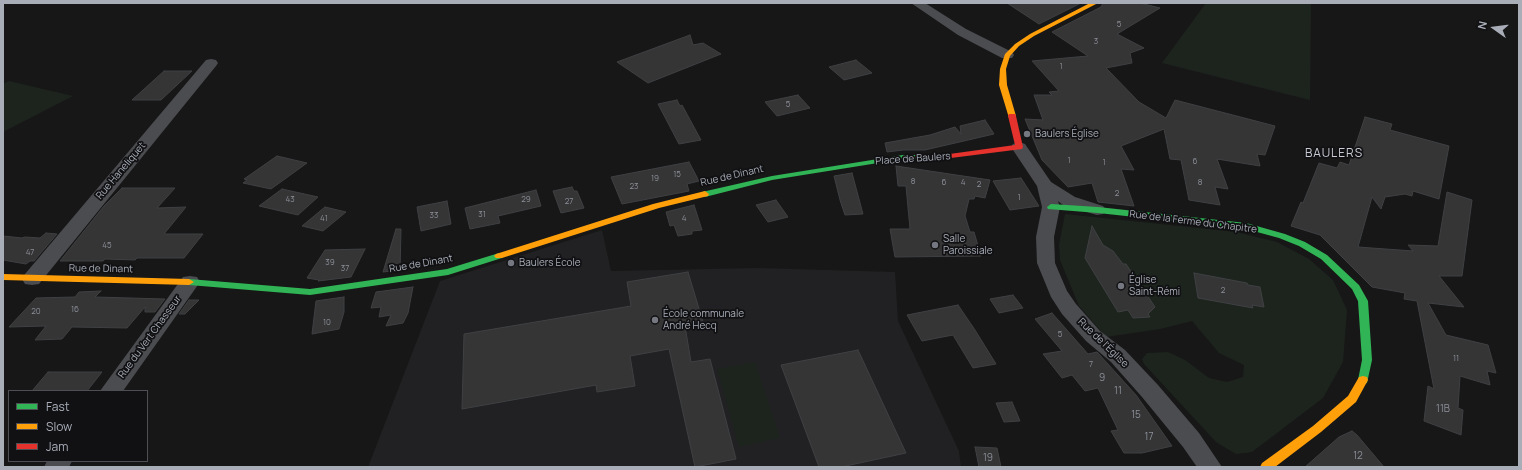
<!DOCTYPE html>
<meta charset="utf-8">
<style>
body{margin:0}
#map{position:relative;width:1522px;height:470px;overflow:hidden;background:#171717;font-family:Manrope,sans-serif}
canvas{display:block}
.frame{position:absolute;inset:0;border:4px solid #a8adb8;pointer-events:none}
.legend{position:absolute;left:8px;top:390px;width:140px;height:72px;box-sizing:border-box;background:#111113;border:1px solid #4d4f55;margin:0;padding:5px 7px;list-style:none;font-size:12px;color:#a8adb8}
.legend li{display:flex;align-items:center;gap:8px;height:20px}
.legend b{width:20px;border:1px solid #4d4f55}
.north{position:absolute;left:1474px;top:8px;width:40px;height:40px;-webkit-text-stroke:3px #111113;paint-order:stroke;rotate:284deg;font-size:11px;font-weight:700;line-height:16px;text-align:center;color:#a8adb8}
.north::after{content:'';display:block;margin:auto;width:14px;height:18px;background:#a8adb8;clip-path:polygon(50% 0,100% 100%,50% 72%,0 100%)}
</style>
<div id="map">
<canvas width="1522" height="470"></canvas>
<div class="frame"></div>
<ul class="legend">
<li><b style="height:5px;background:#30b455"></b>Fast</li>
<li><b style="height:5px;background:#ff9f0a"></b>Slow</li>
<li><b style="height:5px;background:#e5322d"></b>Jam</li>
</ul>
<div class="north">N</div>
</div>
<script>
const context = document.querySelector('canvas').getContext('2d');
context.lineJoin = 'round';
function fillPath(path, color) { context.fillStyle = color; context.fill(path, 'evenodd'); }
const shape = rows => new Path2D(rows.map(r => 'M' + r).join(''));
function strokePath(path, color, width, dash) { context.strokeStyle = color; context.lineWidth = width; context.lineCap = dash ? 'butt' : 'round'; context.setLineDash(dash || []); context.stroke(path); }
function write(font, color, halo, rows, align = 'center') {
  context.font = font + ' Manrope,sans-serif'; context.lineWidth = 3.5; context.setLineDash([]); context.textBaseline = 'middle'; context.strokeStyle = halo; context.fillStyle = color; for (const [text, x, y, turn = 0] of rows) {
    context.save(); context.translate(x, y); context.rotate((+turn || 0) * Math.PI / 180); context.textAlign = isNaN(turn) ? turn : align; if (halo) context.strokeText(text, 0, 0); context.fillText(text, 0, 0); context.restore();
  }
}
fillPath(shape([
 [602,230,611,271,758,268,895,272,898,321,959,451,961,467,368,467,440,281]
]), '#212123');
fillPath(shape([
 [1206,3,1311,3,1310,100,1162,63],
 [9,81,73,96,3,132,3,84],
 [1065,214,1236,232,1277,242,1309,259,1333,280,1347,310,1343,362,1323,398,1252,452,1236,454,1216,442,1144,364,1142,359,1147,353,1168,352,1185,360,1209,378,1227,382,1243,377,1244,365,1219,353,1192,321,1160,329,1106,337,1079,306,1060,260,1059,245],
 [755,362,780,438,739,447,717,369]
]), '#1d241e');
const building = shape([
 [1007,3,1081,3,1039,24,1007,3],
 [1103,3,1140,3,1160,8,1117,34,1144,48,1130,53,1132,63,1106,68,1139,102,1166,118,1175,100,1275,126,1265,155,1257,154,1260,166,1217,159,1228,189,1215,187,1220,205,1189,200,1181,160,1170,159,1164,129,1121,146,1134,170,1121,169,1134,206,1098,202,1092,183,1068,187,1042,160,1025,119,1043,120,1034,95,1052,95,1049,92,1059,91,1032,61,1088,56,1052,32,1101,7,1103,3],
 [690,35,693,45,703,43,721,54,648,83,617,62,690,35],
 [856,60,872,73,844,80,829,67,856,60],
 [164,71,192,71,161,100,132,100,164,71],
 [798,95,810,108,777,116,765,102,798,95],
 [677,100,680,106,682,105,701,140,679,144,658,104,677,100],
 [1365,117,1392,124,1390,130,1449,146,1439,199,1413,191,1412,196,1405,194,1385,197,1381,209,1372,197,1358,247,1413,251,1408,245,1438,246,1447,192,1472,200,1462,276,1439,276,1464,307,1428,303,1446,335,1488,345,1496,373,1487,371,1490,385,1460,376,1458,408,1463,410,1461,435,1424,421,1428,386,1434,389,1417,301,1404,299,1405,293,1372,287,1320,235,1291,226,1301,202,1303,203,1319,163,1337,168,1340,162,1349,165,1365,117],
 [985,120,994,134,925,150,903,150,887,152,885,143,930,135,955,127,961,134,960,126,985,120],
 [277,156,307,163,271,189,243,183,247,180,244,179,277,156],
 [689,162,699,181,687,184,689,191,622,204,611,177,689,162],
 [896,166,990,180,985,198,975,196,974,199,969,199,965,216,970,232,974,232,981,256,895,257,890,229,910,229,906,186,898,186,896,166],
 [852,173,863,214,845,215,840,200,834,176,852,173],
 [1021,178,1039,206,1010,210,993,181,1021,178],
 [572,187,574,191,577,191,584,208,561,213,553,191,572,187],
 [122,188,175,188,157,208,186,207,164,234,203,234,184,258,137,258,135,260,105,259,103,261,60,261,104,206,122,188],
 [282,189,318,197,298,215,259,206,282,189],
 [536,190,541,206,498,216,500,223,470,229,465,208,536,190],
 [776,200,788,217,768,222,756,205,776,200],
 [447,201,451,224,421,231,417,207,447,201],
 [694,205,702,230,692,231,692,234,678,236,674,225,670,226,666,212,694,205],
 [325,207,346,212,323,231,302,226,325,207],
 [1092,226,1103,245,1113,251,1123,264,1126,264,1155,307,1148,314,1150,317,1133,318,1128,310,1118,312,1085,258,1092,226],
 [396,229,401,229,400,270,383,272,396,229],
 [46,233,57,234,34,261,30,261,26,264,3,260,3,236,22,238,25,237,40,238,46,233],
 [365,249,351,277,318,281,319,280,307,278,325,250,365,249],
 [688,272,703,322,685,326,691,362,710,359,736,459,695,467,669,349,630,356,635,386,597,392,596,385,462,409,464,334,631,306,627,282,688,272],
 [1194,273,1247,283,1248,285,1260,287,1264,307,1252,305,1253,308,1198,298,1194,273],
 [413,287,408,313,403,323,386,326,391,315,379,317,381,307,371,308,376,292,413,287],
 [101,291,95,297,165,299,155,312,145,312,145,307,127,328,72,327,62,339,35,340,46,326,9,327,36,298,75,297,79,292,101,291],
 [1013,295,1023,308,999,313,990,299,1013,295],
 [344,297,344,312,339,329,312,334,316,301,344,297],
 [189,300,199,300,185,314,179,314,189,300],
 [958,305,975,330,996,364,973,368,953,335,922,341,907,315,958,305],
 [1052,313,1088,354,1097,352,1098,353,1136,395,1172,446,1142,453,1124,453,1111,431,1118,430,1098,388,1085,391,1072,375,1062,378,1043,354,1062,351,1035,319,1052,313],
 [858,350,906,453,841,467,819,467,781,365,858,350],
 [48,372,102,372,87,391,32,391,48,372],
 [1012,402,1020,421,1004,422,996,403,1012,402],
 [1352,431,1357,435,1384,467,1305,467,1339,437,1352,431],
 [975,447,997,448,1001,467,979,467,975,447]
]);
fillPath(building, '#353536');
strokePath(building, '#3f4043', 1);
fillPath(shape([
 [911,3,925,3,966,29,1012,52,1014,55,1012,58,1002,58,958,35,911,3],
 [211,59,216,60,218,63,216,66,39,284,32,285,25,284,22,279,25,274,206,60,211,59],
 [1019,142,1025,144,1051,182,1075,197,1103,206,1106,210,1103,214,1097,215,1063,205,1058,201,1060,207,1054,237,1055,263,1067,291,1076,304,1100,331,1125,350,1158,385,1199,433,1222,467,1197,467,1183,447,1142,397,1111,362,1086,341,1062,314,1051,297,1037,263,1036,237,1042,207,1037,186,1011,147,1013,144,1019,142],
 [190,276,197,277,200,282,123,391,100,391,183,277,190,276],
 [47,461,72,461,69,467,44,467,47,461]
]), '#4b4c50');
fillPath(shape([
 [903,155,918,155,922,157,918,159,903,159,772,180,705,197,701,194,702,192,772,176,903,155],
 [1051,204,1098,207,1246,223,1285,234,1305,242,1327,255,1359,285,1368,301,1372,360,1367,383,1363,384,1359,383,1358,380,1362,360,1358,301,1352,289,1321,259,1299,246,1279,238,1246,229,1098,213,1048,209,1047,207,1051,204],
 [499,253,502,254,504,256,502,258,448,275,310,295,189,285,184,282,189,279,310,289,447,269,499,253]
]), '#30b455');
fillPath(shape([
 [1090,3,1098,3,1034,36,1019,46,1010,56,1006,69,1007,85,1016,116,1015,118,1009,118,999,85,1000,69,1005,54,1015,44,1030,34,1090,3],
 [705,191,709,194,708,196,659,208,502,258,496,258,494,256,496,254,653,204,705,191],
 [3,274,189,279,194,282,189,285,3,280,3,274],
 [1363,376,1367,377,1368,380,1356,402,1321,432,1275,467,1260,467,1262,463,1313,426,1348,396,1359,377,1363,376]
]), '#ff9f0a');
fillPath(shape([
 [1009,114,1015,114,1016,116,1023,147,1022,149,935,160,918,159,914,157,918,155,935,156,1015,145,1008,116,1009,114]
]), '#e5322d');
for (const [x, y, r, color] of [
 [1027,134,4,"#757880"],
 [935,245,4,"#757880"],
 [511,263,4,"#757880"],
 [1121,286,4,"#757880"],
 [655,320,4,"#757880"]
]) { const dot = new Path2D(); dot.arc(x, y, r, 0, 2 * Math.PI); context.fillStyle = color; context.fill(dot); strokePath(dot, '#111113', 1.5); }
write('8px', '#8b8f98', null, [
 ["5",1119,25],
 ["3",1096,42],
 ["1",1061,67],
 ["5",788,105],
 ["1",1069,161],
 ["6",1195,162],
 ["1",1104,163],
 ["15",677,175],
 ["19",655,179],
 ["8",913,182],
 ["6",944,183],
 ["4",963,183],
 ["8",1200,183],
 ["2",979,185],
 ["23",634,187],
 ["2",1117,194],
 ["1",1019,198],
 ["43",290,200],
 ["29",526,200],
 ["27",569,202],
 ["31",482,215],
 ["33",434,216],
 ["41",324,219],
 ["4",684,219],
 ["45",107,246],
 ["47",30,253],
 ["39",330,263],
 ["37",345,269],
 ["2",1223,291],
 ["16",75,310],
 ["20",36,312],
 ["10",327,323],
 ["5",1060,335],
 ["11",1456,359],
 ["7",1091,365]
]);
write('10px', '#a8adb8', '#111113', [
 ["Baulers Église",1035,134],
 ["Salle",943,239],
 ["Paroissiale",943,251],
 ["Baulers École",519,263],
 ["Église",1129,280],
 ["Saint-Rémi",1129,292],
 ["École communale",663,314],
 ["André Hecq",663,326]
], 'left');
write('10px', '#a8adb8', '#111113', [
 ["Place de Baulers",913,159,-4],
 ["Rue Haneliquet",121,171,-50],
 ["Rue de Dinant",732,176,-13],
 ["Rue de la Ferme du Chapitre",1193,222,7],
 ["Rue de Dinant",421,264,-10],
 ["Rue de Dinant",101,269,1],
 ["Rue du Vert Chasseur",150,337,-54],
 ["Rue de l'Église",1103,343,44]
]);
write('10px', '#8b8f98', null, [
 ["9",1102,378],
 ["11",1118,391],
 ["11B",1443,409],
 ["15",1136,415],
 ["17",1149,437],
 ["12",1358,456],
 ["19",988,458]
]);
context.letterSpacing = '1px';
write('12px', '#c9ccd4', '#111113', [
 ["BAULERS",1334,154]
]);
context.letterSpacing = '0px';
</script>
